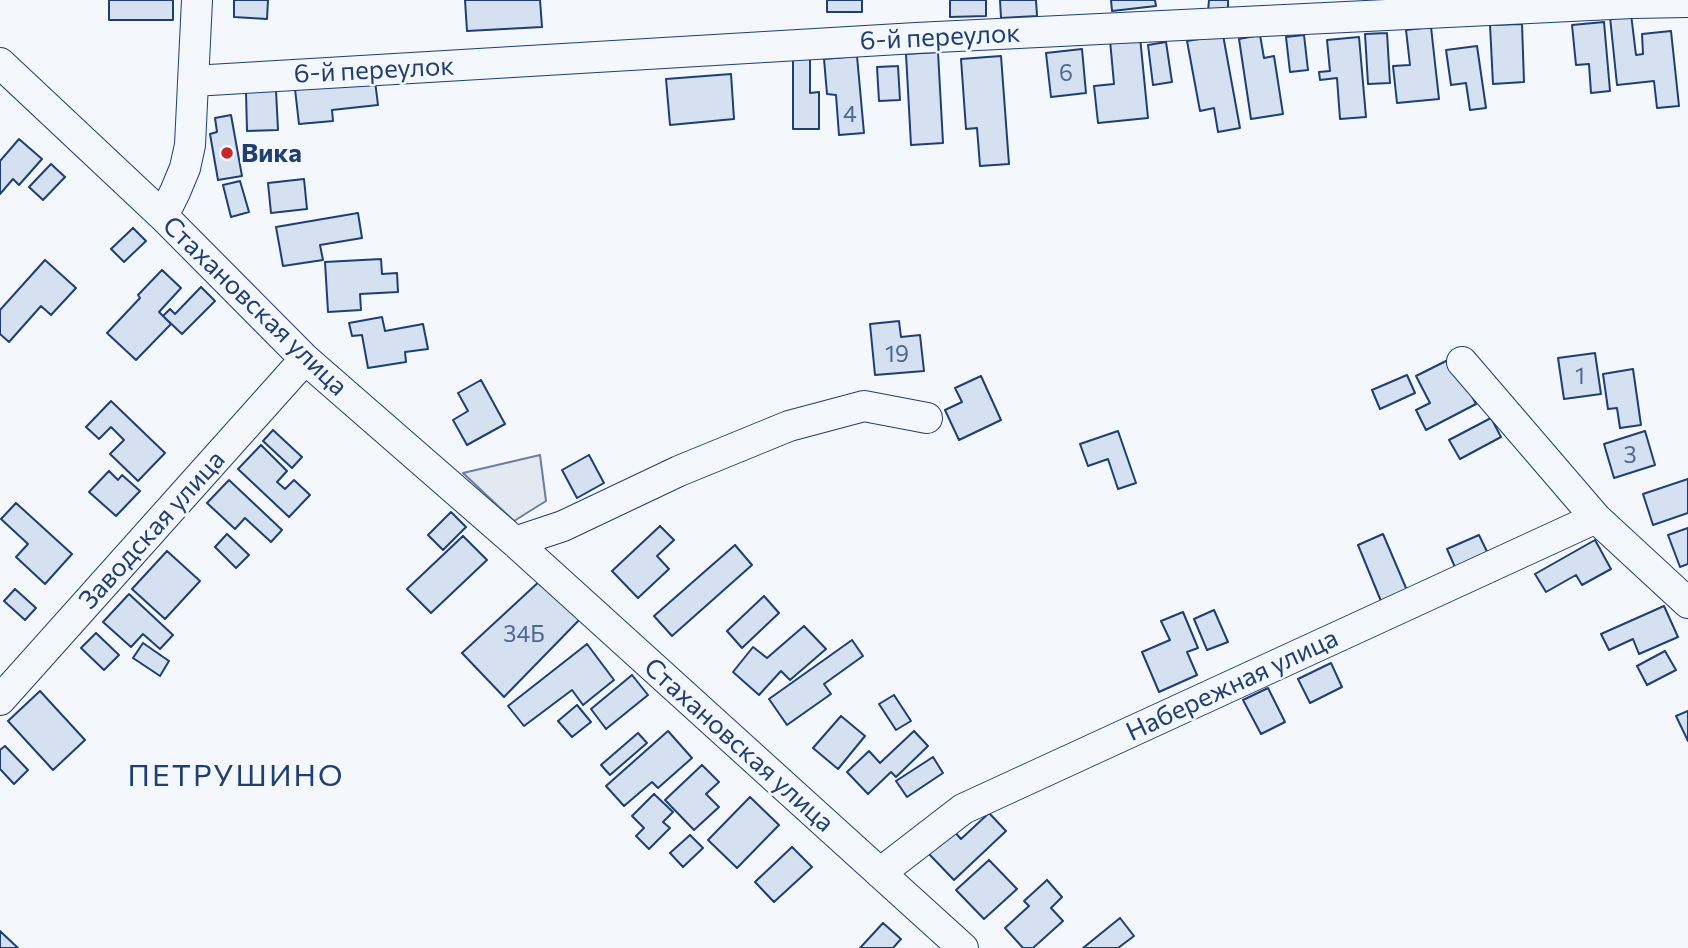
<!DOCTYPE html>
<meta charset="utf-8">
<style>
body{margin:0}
canvas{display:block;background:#f4f7fb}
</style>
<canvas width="1688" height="948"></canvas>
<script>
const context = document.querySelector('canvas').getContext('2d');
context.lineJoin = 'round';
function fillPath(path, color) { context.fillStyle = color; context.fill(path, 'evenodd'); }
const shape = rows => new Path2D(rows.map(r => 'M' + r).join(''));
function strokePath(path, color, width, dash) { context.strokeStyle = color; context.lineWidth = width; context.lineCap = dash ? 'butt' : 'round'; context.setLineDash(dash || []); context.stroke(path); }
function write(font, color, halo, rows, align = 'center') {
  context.font = font + ' Commissioner,sans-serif'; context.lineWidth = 5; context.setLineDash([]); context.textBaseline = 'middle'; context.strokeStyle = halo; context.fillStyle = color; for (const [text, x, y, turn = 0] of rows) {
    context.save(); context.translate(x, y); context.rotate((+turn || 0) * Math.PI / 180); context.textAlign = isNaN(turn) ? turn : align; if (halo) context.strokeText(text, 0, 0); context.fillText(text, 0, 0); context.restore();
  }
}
const green = shape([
 [540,455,546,501,514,521,463,473,540,455]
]);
fillPath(green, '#e3e9f0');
strokePath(green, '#687fa3', 2);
const building = shape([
 [109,0,173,0,173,20,109,20,109,0],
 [234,0,268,0,267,19,234,17,234,0],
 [465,0,540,0,542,27,467,31,465,0],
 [827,0,862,0,862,12,827,12,827,0],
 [950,0,986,0,986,16,950,17,950,0],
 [1000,0,1036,0,1037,16,1001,18,1000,0],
 [1111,0,1155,0,1156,6,1112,11,1111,0],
 [1209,0,1228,0,1228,12,1208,12,1209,0],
 [1631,14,1636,55,1643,54,1642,34,1671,31,1679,106,1657,108,1654,81,1617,85,1610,17,1631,14],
 [1604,22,1610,91,1591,93,1589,64,1576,65,1572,25,1604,22],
 [1522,24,1524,82,1493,84,1490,25,1522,24],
 [1431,27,1439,99,1397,103,1393,66,1410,65,1406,30,1431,27],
 [1387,33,1390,83,1368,84,1365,34,1387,33],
 [1223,35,1240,128,1218,132,1214,108,1200,111,1187,41,1223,35],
 [1260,35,1264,58,1274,56,1283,114,1251,119,1239,39,1260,35],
 [1304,35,1308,70,1290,72,1286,37,1304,35],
 [1140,37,1148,118,1098,123,1094,86,1114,84,1110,40,1140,37],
 [1359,37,1366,117,1340,119,1337,78,1320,80,1319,72,1330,71,1327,40,1359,37],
 [1166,42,1172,82,1153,85,1148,45,1166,42],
 [1477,46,1486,108,1470,110,1466,83,1451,85,1446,50,1477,46],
 [1082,49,1086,93,1051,97,1046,53,1082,49],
 [938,52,943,143,911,145,906,54,938,52],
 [857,56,864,133,839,135,836,95,827,94,824,59,857,56],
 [1001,56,1009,164,980,166,977,128,966,129,961,59,1001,56],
 [793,58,810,58,810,93,819,92,819,129,793,129,793,58],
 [898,66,900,100,879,101,877,67,898,66],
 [731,74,734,119,670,125,666,79,731,74],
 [375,81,378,105,332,110,333,121,299,124,295,89,375,81],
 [276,90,278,130,247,131,246,92,276,90],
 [231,115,242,176,218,180,210,134,217,132,215,118,231,115],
 [19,139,42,159,19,185,13,179,0,194,0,161,19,139],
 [51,164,65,177,43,200,29,187,51,164],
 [304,179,307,209,271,213,268,183,304,179],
 [240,181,249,212,231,217,223,185,240,181],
 [358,213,362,238,320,245,323,260,283,266,276,227,358,213],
 [133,228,146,241,124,262,111,249,133,228],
 [381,259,382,274,397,273,398,292,360,294,361,310,328,312,325,262,381,259],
 [45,260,76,288,51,315,41,306,9,342,0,334,0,310,45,260],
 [162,270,181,288,159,312,171,324,136,360,107,333,140,298,138,295,162,270],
 [201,287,215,301,182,334,163,316,170,309,175,314,201,287],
 [382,317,385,331,423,324,428,349,405,352,406,362,368,368,362,335,352,336,349,323,382,317],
 [899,321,901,337,920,335,924,371,875,375,870,324,899,321],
 [1595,353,1601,394,1564,399,1558,358,1595,353],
 [1452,358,1476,404,1426,430,1416,410,1430,403,1416,376,1452,358],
 [1633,369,1641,425,1620,428,1617,408,1608,409,1603,374,1633,369],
 [1407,375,1415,393,1380,409,1372,390,1407,375],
 [981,376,1001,420,959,440,945,410,962,402,955,388,981,376],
 [481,380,505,424,467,445,453,420,468,411,458,393,481,380],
 [111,401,165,453,138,481,110,454,124,440,111,427,99,439,86,427,111,401],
 [1491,418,1501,437,1460,459,1449,440,1491,418],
 [273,430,302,457,292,468,263,441,273,430],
 [1118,431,1136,483,1118,489,1108,459,1088,466,1080,444,1118,431],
 [1645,431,1655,465,1614,478,1604,444,1645,431],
 [261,445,287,471,277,482,285,489,294,480,310,495,289,517,238,469,261,445],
 [589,455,604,483,577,498,562,470,589,455],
 [109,471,118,480,122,475,140,491,116,516,89,492,109,471],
 [1688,479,1688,513,1653,525,1643,494,1688,479],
 [229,480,282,530,271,542,245,518,235,529,207,503,229,480],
 [16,503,72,554,45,584,16,557,28,544,1,519,16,503],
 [451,512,466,527,443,550,428,535,451,512],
 [660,526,674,540,657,556,669,569,638,598,612,571,660,526],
 [1688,528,1688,564,1680,567,1668,535,1688,528],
 [227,534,249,555,236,568,215,547,227,534],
 [1383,534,1409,595,1383,606,1358,545,1383,534],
 [1479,535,1491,560,1458,574,1447,549,1479,535],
 [463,536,487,560,431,613,407,589,463,536],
 [1595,540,1611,569,1582,585,1576,575,1546,592,1535,574,1595,540],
 [735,545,752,565,672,636,654,616,735,545],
 [167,551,200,581,165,619,132,589,167,551],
 [542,579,584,615,504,697,462,653,542,579],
 [15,589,36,608,25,620,4,601,15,589],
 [129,594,173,635,160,649,143,634,131,647,103,622,129,594],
 [764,596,779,613,742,648,727,631,764,596],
 [1664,606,1678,637,1639,654,1633,639,1609,650,1601,634,1664,606],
 [1214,610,1228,642,1207,650,1194,619,1214,610],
 [1183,612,1198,648,1187,652,1197,675,1159,692,1142,652,1170,640,1161,621,1183,612],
 [804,626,826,649,790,680,781,671,759,695,733,672,753,647,767,658,804,626],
 [96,633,119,655,104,670,81,648,96,633],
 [852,640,863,656,824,684,831,694,787,725,769,699,852,640],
 [143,643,169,661,160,676,133,658,143,643],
 [587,644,614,680,583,705,572,690,524,726,508,706,587,644],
 [1665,651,1676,670,1647,685,1637,666,1665,651],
 [1331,663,1342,687,1310,703,1298,679,1331,663],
 [632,675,648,695,606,729,591,709,632,675],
 [1268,688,1285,722,1261,734,1243,700,1268,688],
 [40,691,85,740,53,770,8,721,40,691],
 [894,695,911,721,896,730,879,704,894,695],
 [577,705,591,722,572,737,558,721,577,705],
 [1688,711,1688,741,1676,716,1688,711],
 [841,716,865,736,838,769,813,748,841,716],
 [668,731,692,758,658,788,652,782,624,806,606,786,668,731],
 [914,731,928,746,896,777,891,772,868,794,847,772,869,751,880,763,914,731],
 [638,733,647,743,610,775,601,765,638,733],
 [5,746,28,770,14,784,0,769,0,750,5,746],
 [933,757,943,773,907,797,896,781,933,757],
 [702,765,719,782,706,794,719,807,694,830,665,800,702,765],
 [654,794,673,812,663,822,670,828,649,849,636,836,644,828,632,816,654,794],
 [750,797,779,825,737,868,708,840,750,797],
 [989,813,1006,831,954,880,928,853,952,829,961,839,989,813],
 [690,835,703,848,683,867,670,853,690,835],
 [792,847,812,867,774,902,755,882,792,847],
 [989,860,1017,889,984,919,956,890,989,860],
 [1047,880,1062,897,1051,908,1063,921,1033,948,1023,948,1005,928,1029,906,1024,901,1047,880],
 [1120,918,1134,936,1118,948,1083,948,1120,918],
 [883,923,901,939,893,948,860,948,883,923],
 [0,931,18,948,0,948,0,931]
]);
fillPath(building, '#d5e0f0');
strokePath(building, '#1d3f73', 2);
const minor = shape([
 [0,63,163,216,305,359,515,542,963,948],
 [193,81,916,38,1632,3,1688,2],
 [163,216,175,192,185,168,190,145,197,0],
 [1462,362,1596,518,1688,603],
 [515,542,563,526,679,471,789,426,864,406,927,418],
 [0,700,305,359],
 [880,873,963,809,1596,518]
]);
strokePath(minor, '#1d3f73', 32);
strokePath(minor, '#f4f7fb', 30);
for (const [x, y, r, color] of [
 [227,153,7,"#c62828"]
]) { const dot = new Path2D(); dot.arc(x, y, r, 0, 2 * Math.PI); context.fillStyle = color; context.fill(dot); strokePath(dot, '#f4f7fb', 2.5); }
write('23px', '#4b6792', null, [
 ["6",1066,73],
 ["4",850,114],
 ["19",897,354],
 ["1",1580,376],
 ["3",1630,455],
 ["34Б",524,634]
]);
write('26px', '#1d3f73', '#f4f7fb', [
 ["6-й переулок",940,37,-3],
 ["6-й переулок",374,70,-3],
 ["Стахановская улица",255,306,44],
 ["Заводская улица",152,530,-48],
 ["Набережная улица",1232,685,-25],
 ["Стахановская улица",739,745,42]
]);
write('bold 26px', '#1d3f73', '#f4f7fb', [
 ["Вика",241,153]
], 'left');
context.letterSpacing = '2px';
write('30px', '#1d3f73', '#f4f7fb', [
 ["ПЕТРУШИНО",236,776]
]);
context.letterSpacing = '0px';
</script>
